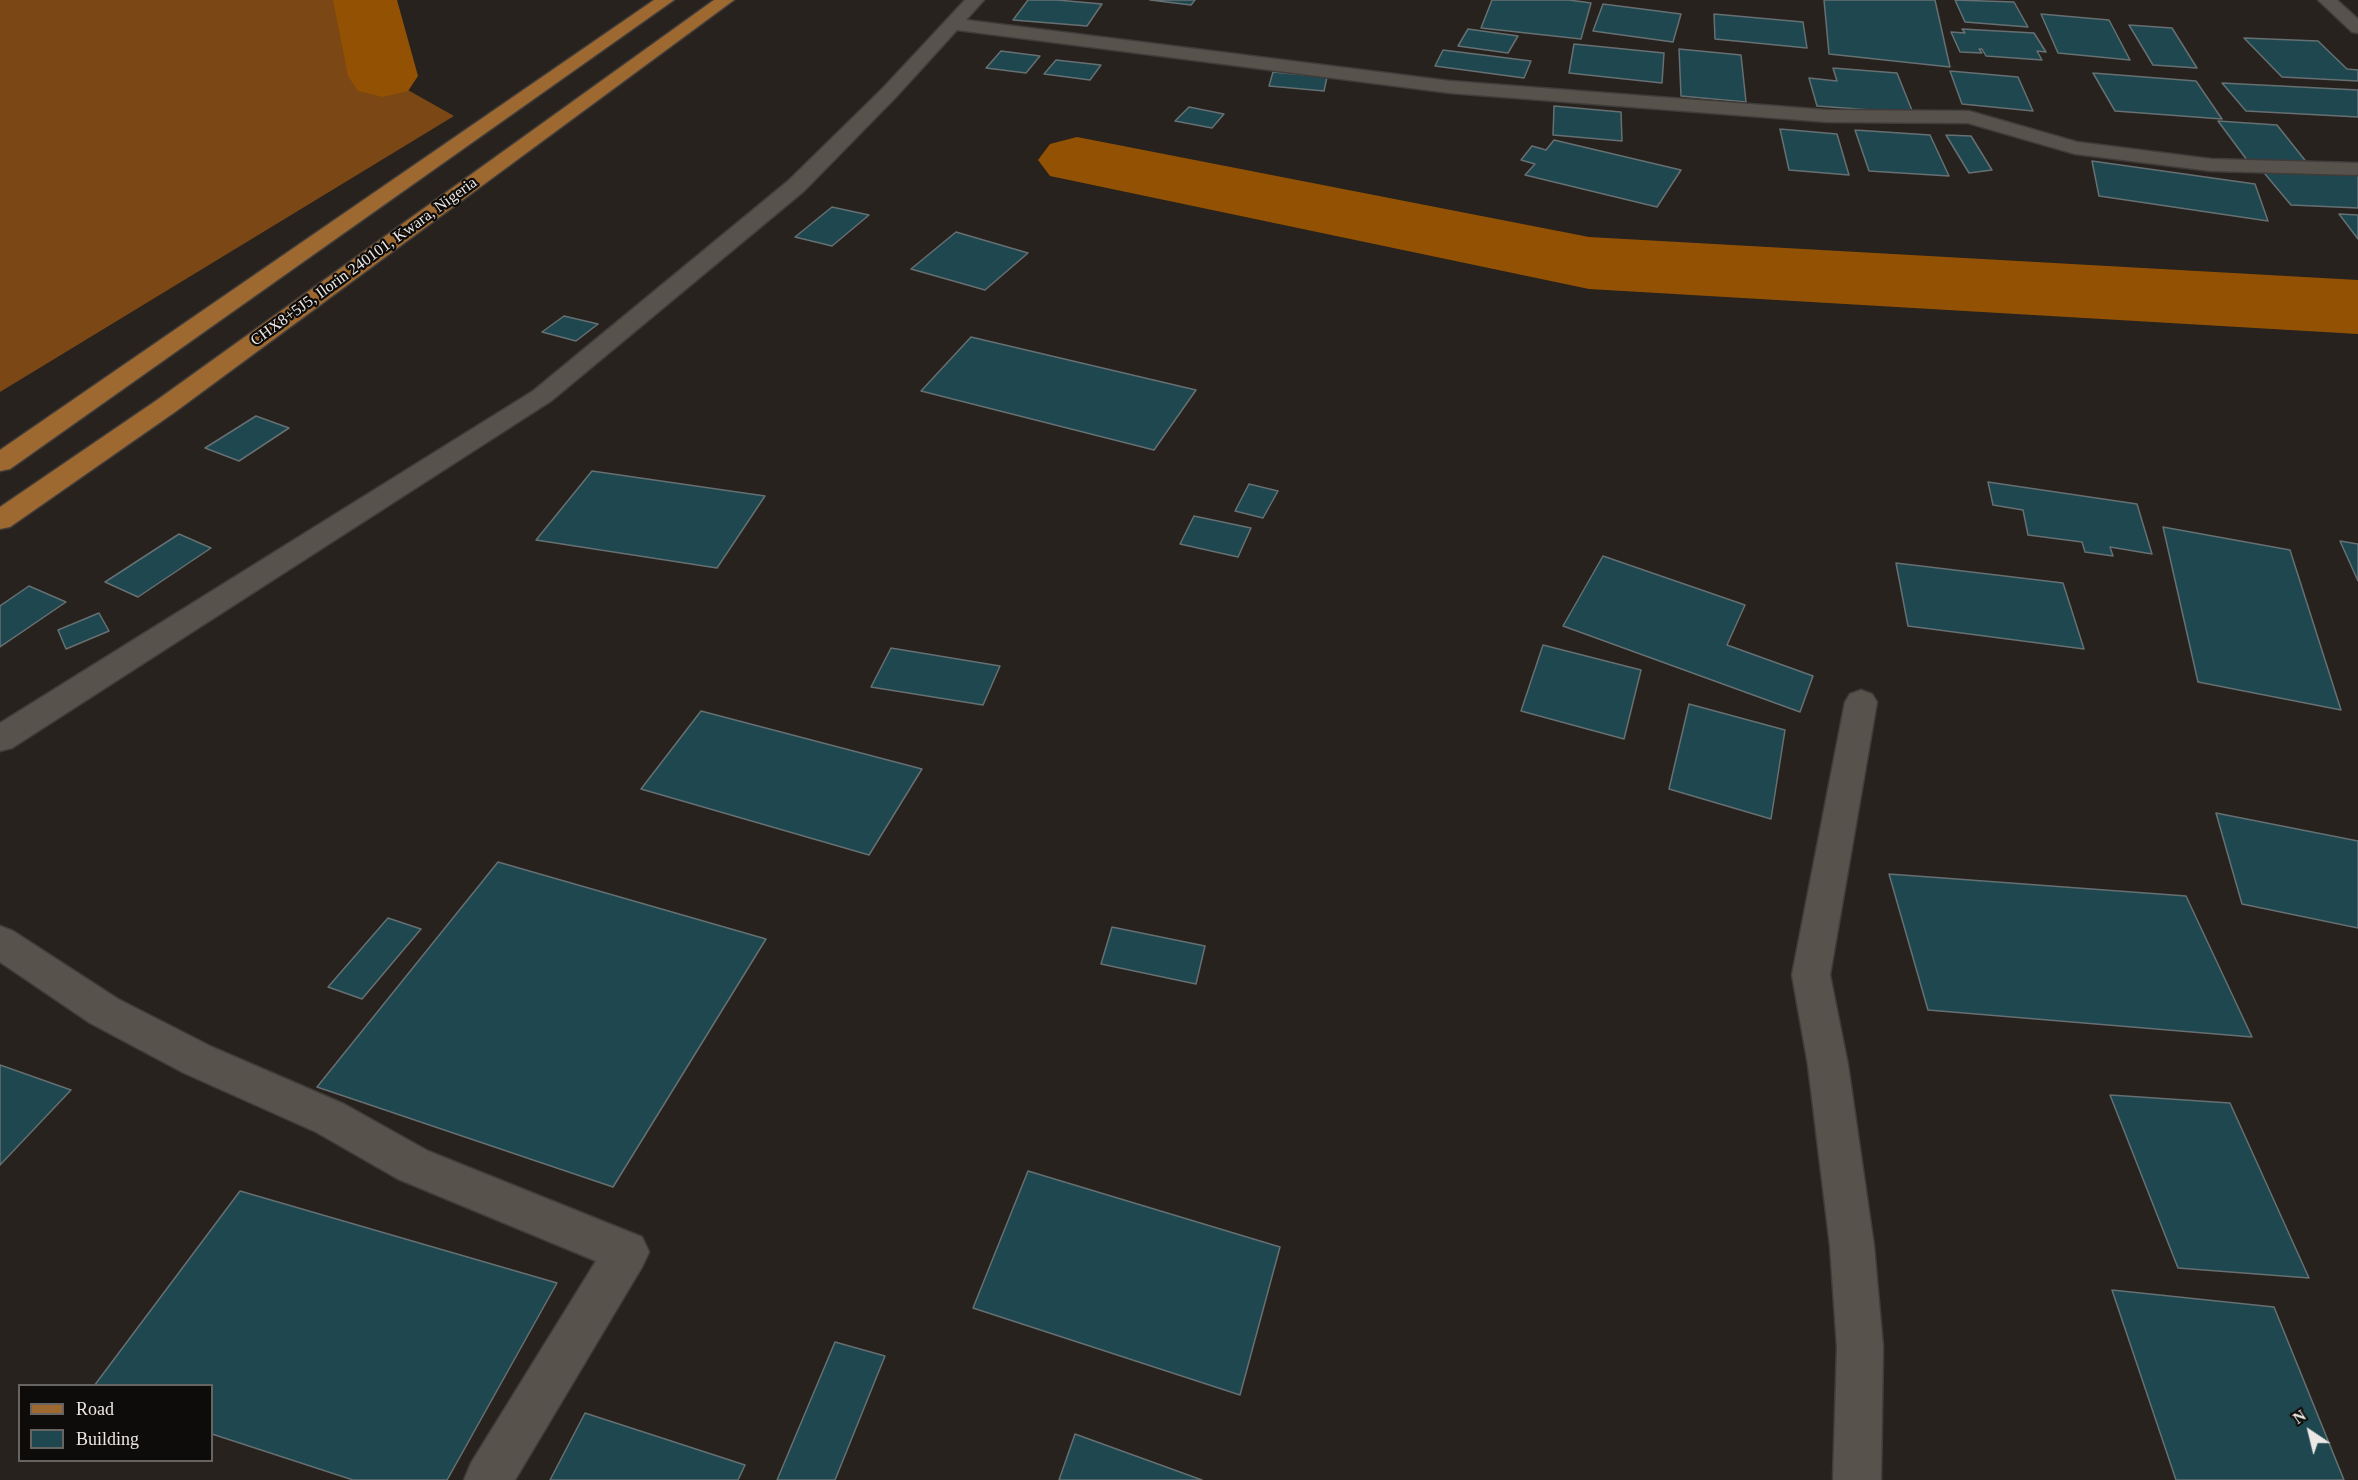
<!DOCTYPE html>
<style>
body{margin:0}
#map{position:relative;width:2358px;height:1480px;overflow:hidden;background:#27221e;font-family:"Times New Roman",serif}
canvas{display:block}
.legend{position:absolute;left:18px;top:1384px;width:195px;height:78px;box-sizing:border-box;background:#0e0c0a;border:2px solid #676462;margin:0;padding:8px 10px;list-style:none;font-size:18px;color:#ece8e5}
.legend li{display:flex;align-items:center;gap:12px;height:30px}
.legend b{width:30px;border:2px solid #676462}
.north{position:absolute;left:2280px;top:1402px;width:60px;height:60px;-webkit-text-stroke:4px #0e0c0a;paint-order:stroke;rotate:325deg;font-size:16px;font-weight:700;line-height:24px;text-align:center;color:#ece8e5}
.north::after{content:'';display:block;margin:auto;width:21px;height:27px;background:#ece8e5;clip-path:polygon(50% 0,100% 100%,50% 72%,0 100%)}
</style>
<div id="map">
<canvas width="2358" height="1480"></canvas>
<ul class="legend">
<li><b style="height:8px;background:#9e6931"></b>Road</li>
<li><b style="height:16px;background:#1f474f"></b>Building</li>
</ul>
<div class="north">N</div>
</div>
<script>
const context = document.querySelector('canvas').getContext('2d');
context.lineJoin = 'round';
function fillPath(path, color) { context.fillStyle = color; context.fill(path, 'evenodd'); }
const shape = rows => new Path2D(rows.map(r => 'M' + r).join(''));
function strokePath(path, color, width, dash) { context.strokeStyle = color; context.lineWidth = width; context.lineCap = dash ? 'butt' : 'round'; context.setLineDash(dash || []); context.stroke(path); }
function write(font, color, halo, rows, align = 'center') {
  context.font = font + ' "Times New Roman",serif'; context.lineWidth = 4.5; context.setLineDash([]); context.textBaseline = 'middle'; context.strokeStyle = halo; context.fillStyle = color; for (const [text, x, y, turn = 0] of rows) {
    context.save(); context.translate(x, y); context.rotate((+turn || 0) * Math.PI / 180); context.textAlign = isNaN(turn) ? turn : align; if (halo) context.strokeText(text, 0, 0); context.fillText(text, 0, 0); context.restore();
  }
}
fillPath(shape([
 [0,0,346,0,383,76,454,116,0,392]
]), '#7a4715');
fillPath(shape([
 [333,0,397,0,418,76,408,91,383,97,358,91,348,76,333,0],
 [1077,137,1589,237,2358,280,2358,334,1589,289,1050,176,1038,160,1050,144,1077,137]
]), '#935203');
const building = shape([
 [1028,0,1057,0,1102,4,1087,26,1013,20,1028,0],
 [1150,0,1195,0,1191,5,1150,0],
 [1492,0,1569,0,1591,3,1581,39,1481,28,1492,0],
 [1824,0,1935,0,1950,67,1829,54,1824,0],
 [1955,0,2014,2,2028,27,1965,22,1955,0],
 [1603,4,1681,14,1673,42,1593,31,1603,4],
 [1714,14,1803,22,1807,48,1715,39,1714,14],
 [2041,14,2109,20,2130,60,2058,53,2041,14],
 [2129,25,2172,28,2197,68,2153,65,2129,25],
 [1468,29,1518,36,1508,53,1458,46,1468,29],
 [1962,29,2034,33,2046,52,2037,51,2042,60,1986,56,1982,49,1979,49,1982,53,1960,52,1951,32,1965,33,1962,29],
 [2244,38,2318,41,2347,69,2358,70,2358,81,2282,77,2244,38],
 [1574,44,1664,53,1662,83,1569,73,1574,44],
 [1679,49,1741,55,1746,102,1681,96,1679,49],
 [1443,50,1531,61,1524,78,1435,66,1443,50],
 [1001,51,1040,56,1026,73,986,68,1001,51],
 [1056,60,1101,65,1090,80,1044,74,1056,60],
 [1833,68,1897,73,1913,113,1817,106,1809,78,1837,81,1833,68],
 [1950,71,2018,77,2033,111,1962,104,1950,71],
 [1273,72,1327,77,1324,91,1269,86,1273,72],
 [2093,73,2196,81,2222,119,2115,111,2093,73],
 [2222,83,2358,90,2358,117,2246,111,2222,83],
 [1554,106,1621,112,1622,141,1553,135,1554,106],
 [1189,107,1224,114,1212,128,1175,121,1189,107],
 [2218,121,2277,125,2308,164,2247,160,2218,121],
 [1780,129,1837,134,1849,175,1789,170,1780,129],
 [1855,130,1930,135,1949,176,1869,171,1855,130],
 [1946,135,1971,136,1992,170,1969,173,1946,135],
 [1554,140,1681,170,1657,207,1525,175,1535,164,1521,160,1532,146,1546,150,1554,140],
 [2092,161,2255,184,2268,221,2099,196,2092,161],
 [2260,168,2358,173,2358,208,2291,205,2260,168],
 [832,207,869,215,832,246,795,237,832,207],
 [2339,214,2358,215,2358,239,2339,214],
 [956,232,1028,253,985,290,911,269,956,232],
 [564,316,598,324,576,341,542,332,564,316],
 [971,337,1196,390,1154,450,921,391,971,337],
 [256,416,289,428,239,461,205,448,256,416],
 [592,471,765,496,717,568,536,540,592,471],
 [1988,482,2137,504,2152,554,2110,547,2113,556,2085,552,2082,542,2028,535,2023,510,1993,505,1988,482],
 [1249,484,1278,491,1263,518,1235,511,1249,484],
 [1194,516,1251,528,1238,557,1180,544,1194,516],
 [2163,527,2290,550,2341,710,2198,682,2163,527],
 [179,534,211,548,138,597,105,582,179,534],
 [2340,541,2358,544,2358,581,2340,541],
 [1603,556,1745,605,1727,645,1813,676,1800,712,1563,626,1603,556],
 [1896,563,2063,583,2084,649,1908,626,1896,563],
 [29,586,66,602,0,647,0,606,29,586],
 [99,613,109,631,66,649,58,630,99,613],
 [1543,645,1641,670,1624,739,1521,711,1543,645],
 [891,648,1000,666,983,705,871,687,891,648],
 [1689,704,1785,730,1771,819,1669,789,1689,704],
 [701,711,922,769,869,855,641,789,701,711],
 [2216,813,2358,841,2358,928,2242,904,2216,813],
 [498,862,766,939,613,1187,317,1087,498,862],
 [1889,874,2186,896,2252,1037,1928,1010,1889,874],
 [388,918,421,929,362,999,328,987,388,918],
 [1112,927,1205,946,1196,984,1101,964,1112,927],
 [0,1065,71,1090,0,1165,0,1065],
 [2110,1095,2230,1103,2309,1278,2178,1268,2110,1095],
 [1028,1171,1280,1247,1240,1395,973,1308,1028,1171],
 [240,1191,557,1283,447,1480,353,1480,212,1434,212,1386,94,1386,240,1191],
 [2112,1290,2274,1307,2344,1480,2176,1480,2112,1290],
 [835,1342,885,1356,835,1480,777,1480,835,1342],
 [585,1413,745,1465,738,1480,550,1480,585,1413],
 [1075,1434,1202,1480,1059,1480,1075,1434]
]);
fillPath(building, '#1f474f');
strokePath(building, '#667072', 1.5);
const minor = shape([
 [965,0,984,0,966,20,1450,81,1827,110,1969,111,2077,142,2211,159,2358,163,2358,175,2211,171,2075,154,1968,123,1827,122,1450,93,957,30,897,96,804,191,551,401,12,748,0,751,0,723,533,391,788,181,883,88,965,0],
 [2318,0,2337,0,2358,19,2358,33,2352,32,2318,0],
 [1861,690,1872,694,1877,702,1830,975,1848,1065,1874,1246,1883,1347,1881,1480,1833,1480,1837,1347,1830,1246,1808,1065,1792,975,1845,702,1850,694,1861,690],
 [0,926,13,931,118,999,212,1047,344,1104,428,1151,642,1237,649,1252,642,1267,515,1480,464,1480,471,1463,596,1261,398,1179,316,1132,184,1073,90,1023,0,962,0,926]
]);
const primary = shape([
 [654,0,674,0,10,469,0,471,0,450,654,0],
 [714,0,734,0,175,412,10,527,0,529,0,507,157,400,714,0]
]);
strokePath(minor, '#403c39', 3);
strokePath(primary, '#403c39', 3);
fillPath(minor, '#58524d');
fillPath(primary, '#9e6931');
write('16px', '#ece8e5', '#0e0c0a', [
 ["CHX8+5J5, Ilorin 240101, Kwara, Nigeria",364,262,-36]
]);
</script>
